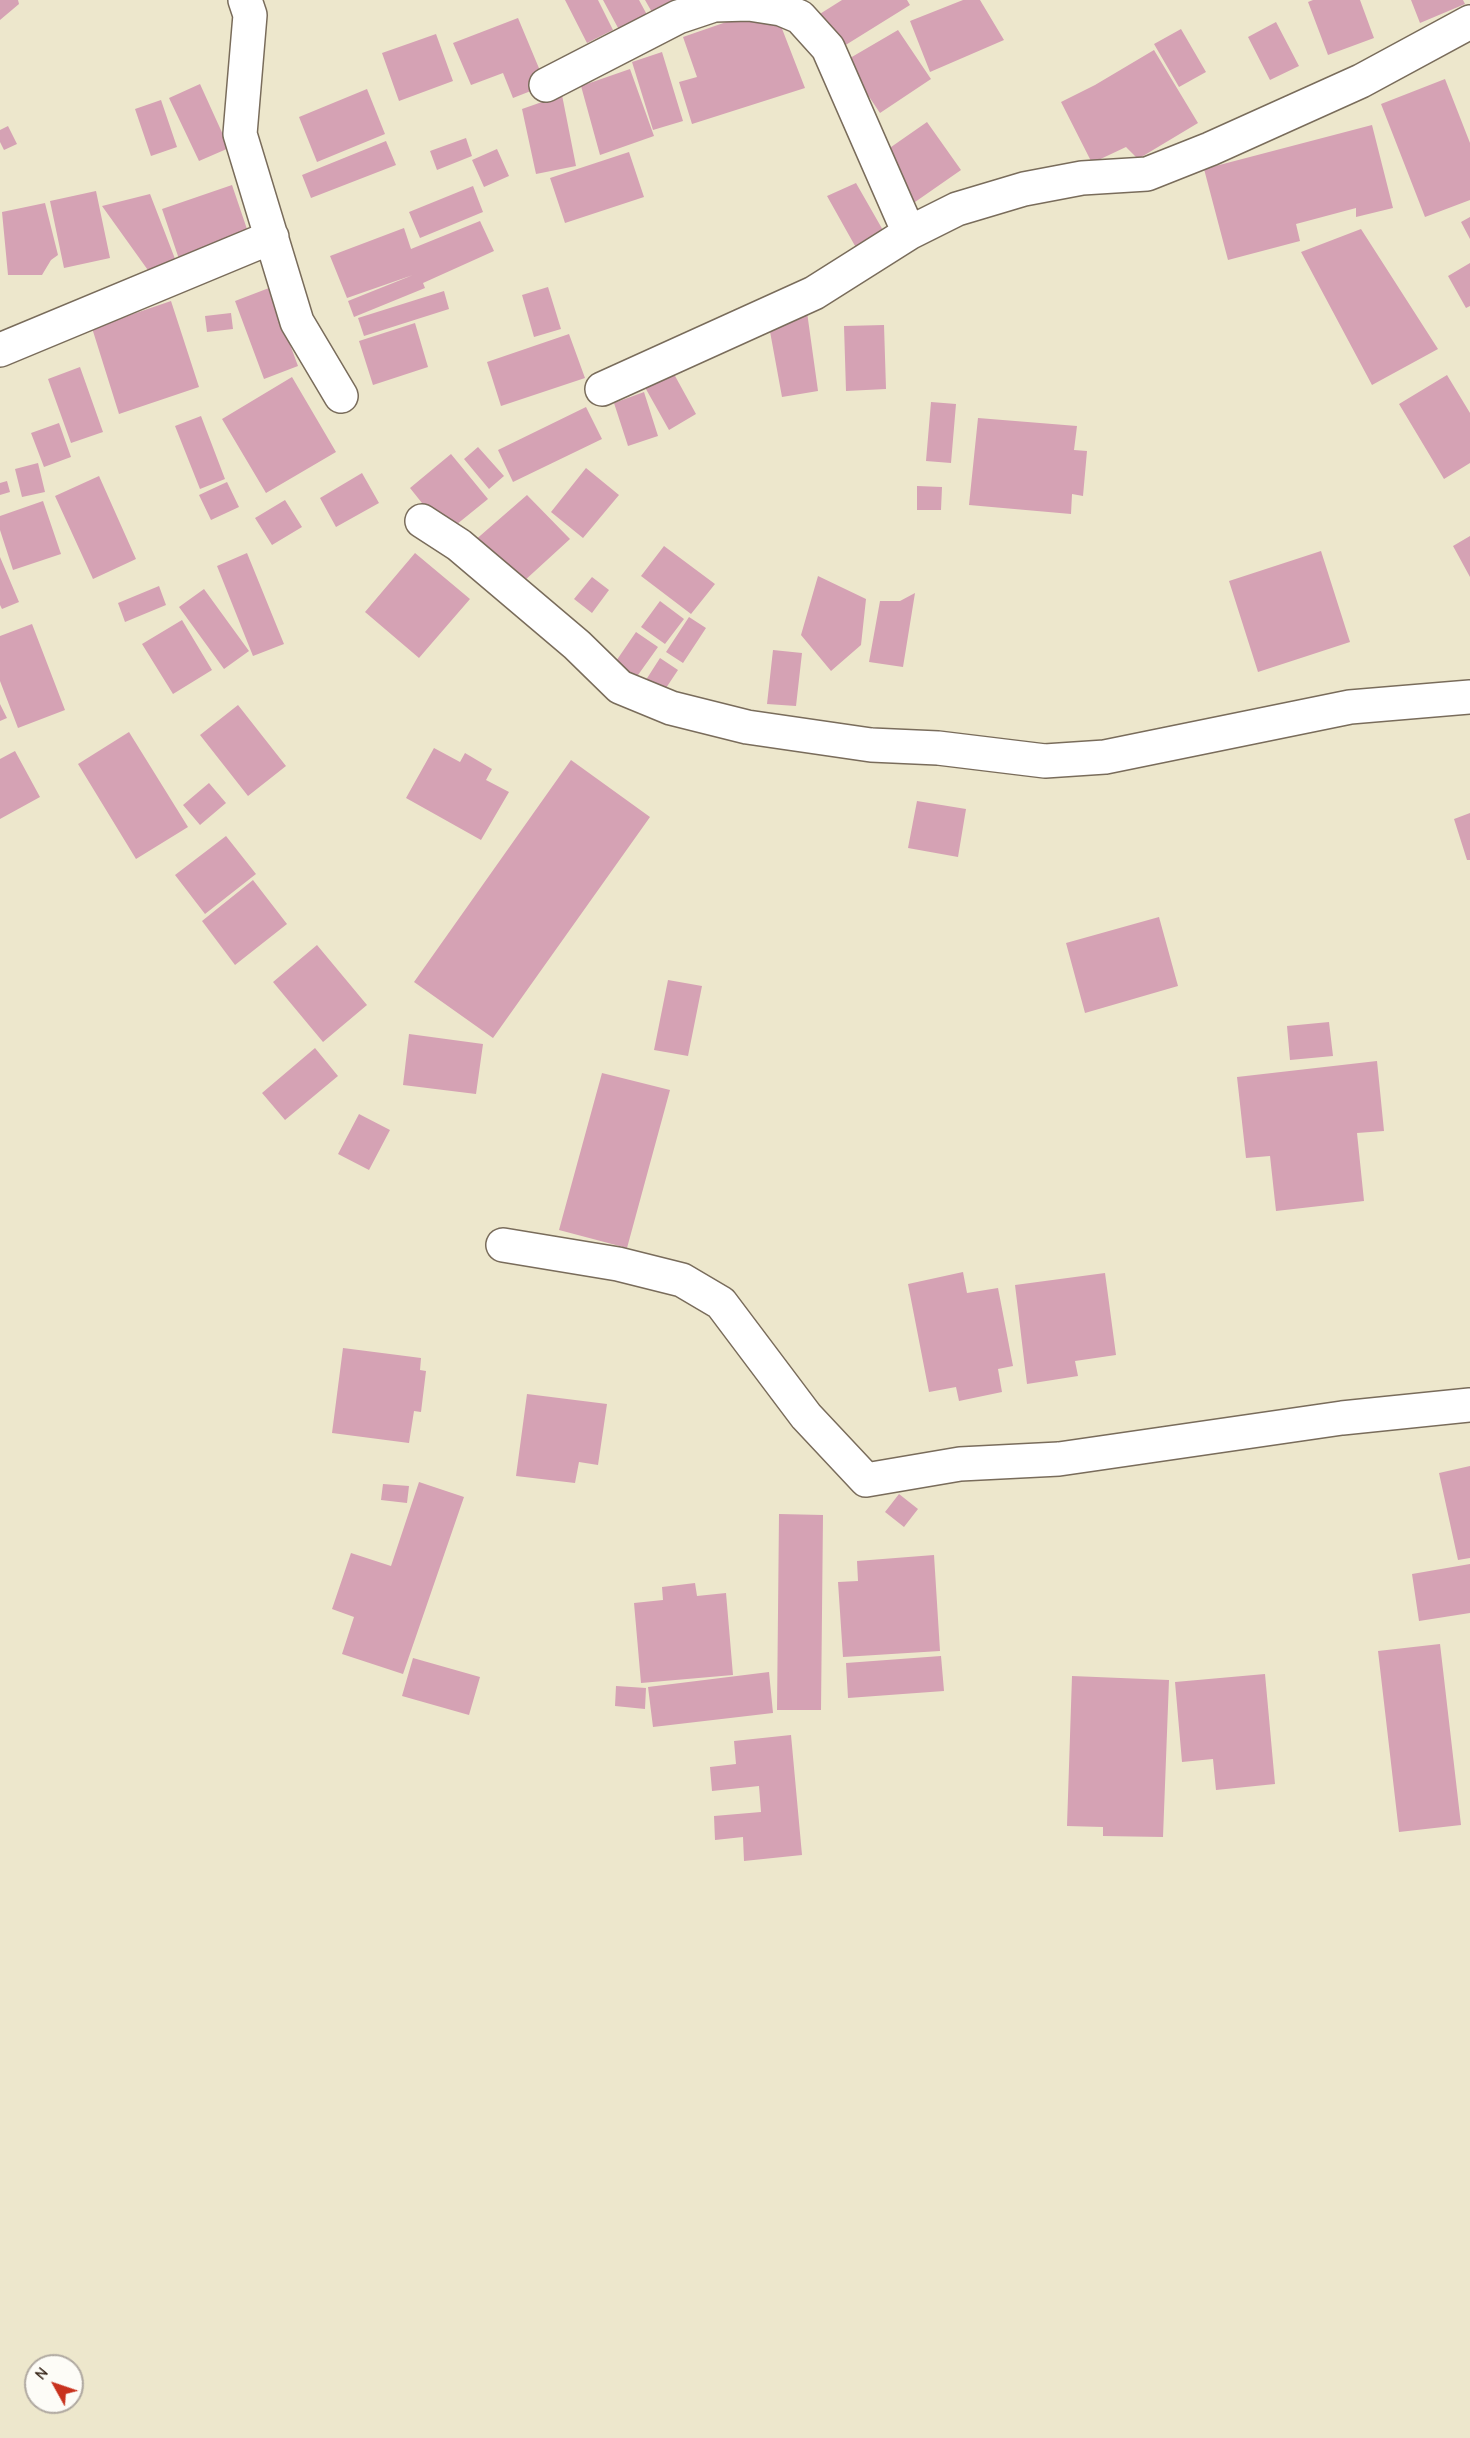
<!DOCTYPE html>
<style>
body{margin:0}
#map{position:relative;width:1470px;height:2438px;overflow:hidden;background:#ede7cc;font-family:"Comic Neue",sans-serif}
canvas{display:block}
.north{position:absolute;left:24px;top:2354px;width:60px;height:60px;box-sizing:border-box;background:#fdfcf7;border:2px solid #afa8a0;border-radius:50%;rotate:310deg;font-size:16px;font-weight:700;line-height:24px;text-align:center;color:#3b2a1e}
.north::after{content:'';display:block;margin:auto;width:21px;height:27px;background:#c8321e;clip-path:polygon(50% 0,100% 100%,50% 72%,0 100%)}
</style>
<div id="map">
<canvas width="1470" height="2438"></canvas>
<div class="north">N</div>
</div>
<script>
const context = document.querySelector('canvas').getContext('2d');
context.lineJoin = 'round';
function fillPath(path, color) { context.fillStyle = color; context.fill(path, 'evenodd'); }
const shape = rows => new Path2D(rows.map(r => 'M' + r).join(''));
function strokePath(path, color, width, dash) { context.strokeStyle = color; context.lineWidth = width; context.lineCap = dash ? 'butt' : 'round'; context.setLineDash(dash || []); context.stroke(path); }
fillPath(shape([
 [0,0,18,0,19,4,0,20],
 [565,0,598,0,613,30,587,43],
 [603,0,639,0,652,24,624,39],
 [645,0,672,0,673,3,653,14],
 [842,0,907,0,910,5,836,51,815,17],
 [963,0,980,0,1004,40,930,72,910,21],
 [1313,0,1360,0,1374,38,1328,55,1308,2],
 [1411,0,1463,0,1465,4,1420,23],
 [774,8,805,88,692,124,679,82,697,77,683,37,735,19],
 [518,18,546,85,513,98,503,73,471,85,453,43],
 [1276,22,1299,66,1270,80,1248,37],
 [1181,29,1206,72,1179,87,1154,44],
 [898,30,931,79,880,113,845,61],
 [436,34,453,81,399,101,382,53],
 [1154,50,1198,123,1138,159,1126,147,1092,163,1061,102,1095,85],
 [662,52,683,121,653,130,632,62],
 [630,69,654,136,600,155,581,86],
 [1445,79,1470,143,1470,200,1425,217,1381,104],
 [200,84,229,148,199,161,169,98],
 [367,89,385,134,317,162,299,117],
 [562,95,576,166,536,174,522,109],
 [161,100,177,147,151,156,135,109],
 [927,122,961,170,905,209,871,161],
 [1372,125,1393,208,1356,217,1356,208,1296,224,1300,241,1228,260,1204,169],
 [8,126,17,144,4,150,0,142,0,130],
 [466,138,472,156,437,170,430,151],
 [386,141,396,165,311,198,302,175],
 [497,149,509,176,484,187,472,160],
 [629,152,644,197,565,223,550,178],
 [856,183,888,239,859,253,827,196],
 [232,185,249,235,179,259,162,209],
 [473,186,483,212,420,238,409,212],
 [96,191,110,258,64,268,50,201],
 [150,194,177,264,150,273,102,206],
 [45,203,58,255,51,260,42,275,8,275,2,212],
 [1470,217,1470,239,1461,222],
 [480,221,494,251,423,283,425,288,354,317,348,301,413,275,347,298,330,256,404,228,411,249],
 [1361,229,1438,349,1372,385,1301,252],
 [1470,263,1470,306,1466,308,1448,276],
 [548,287,561,329,534,337,522,295],
 [269,288,298,366,264,379,235,301],
 [444,291,449,309,364,336,358,318],
 [171,301,199,387,119,414,92,328],
 [807,312,818,391,782,397,769,326],
 [231,313,233,329,207,332,205,316],
 [415,323,428,367,373,385,359,341],
 [884,325,886,389,846,391,844,326],
 [569,334,585,378,501,406,487,362],
 [669,365,696,414,669,430,642,382],
 [80,367,103,432,71,443,48,379],
 [1447,375,1470,413,1470,463,1444,479,1399,404],
 [292,377,336,452,266,493,222,419],
 [644,392,658,436,628,446,614,403],
 [931,402,956,404,951,463,926,461],
 [586,407,602,439,513,482,498,450],
 [201,416,225,479,200,489,175,426],
 [978,418,1077,426,1074,450,1087,451,1083,496,1072,494,1071,514,969,505],
 [59,423,71,457,44,467,31,433],
 [478,447,504,476,489,489,464,459],
 [451,454,488,499,446,533,410,488],
 [38,463,45,492,22,497,15,469],
 [586,468,619,495,583,538,551,512],
 [362,473,379,503,336,527,320,498],
 [99,476,136,559,93,579,55,496],
 [7,481,10,492,0,495,0,483],
 [227,482,239,507,211,520,199,495],
 [917,486,942,487,941,510,917,510],
 [527,495,570,539,523,582,473,542],
 [285,500,302,527,272,545,255,518],
 [43,501,61,554,13,570,0,530,0,516],
 [1470,536,1470,577,1453,546],
 [664,546,715,584,691,614,641,576],
 [1321,551,1350,642,1258,672,1229,581],
 [247,553,284,644,253,656,217,566],
 [415,553,470,599,419,658,365,612],
 [0,557,19,602,2,609,0,605],
 [818,576,866,599,861,645,831,671,801,635],
 [592,577,609,590,592,613,574,599],
 [159,586,166,605,125,622,118,603],
 [204,589,249,651,224,669,179,607],
 [915,593,903,667,869,662,880,601,900,601],
 [660,601,684,619,665,644,641,627],
 [689,617,706,628,683,663,666,652],
 [182,620,212,670,173,694,142,644],
 [32,624,65,710,18,728,0,681,0,636],
 [636,632,658,647,633,682,612,667],
 [773,650,802,653,796,706,767,704],
 [660,658,678,670,662,694,644,683],
 [0,704,7,718,0,721],
 [238,705,286,766,248,796,200,735],
 [129,732,188,827,136,859,78,764],
 [434,748,460,762,465,753,492,769,486,780,509,792,481,840,406,798],
 [15,751,40,797,0,819,0,759],
 [571,760,650,817,493,1038,414,982],
 [209,783,226,803,200,825,183,805],
 [917,801,966,809,958,857,908,848],
 [1470,813,1470,860,1467,860,1454,819],
 [226,836,256,874,205,914,175,875],
 [253,880,287,924,235,965,202,921],
 [1159,917,1178,986,1085,1013,1066,943],
 [317,945,367,1005,323,1042,273,982],
 [668,980,702,986,688,1056,654,1050],
 [1329,1022,1333,1056,1290,1060,1287,1026],
 [409,1034,483,1044,476,1094,403,1085],
 [315,1048,338,1076,285,1120,262,1093],
 [1377,1061,1384,1131,1357,1133,1364,1201,1276,1211,1270,1156,1246,1158,1237,1077],
 [602,1073,670,1090,627,1248,559,1230],
 [359,1114,390,1130,369,1170,338,1154],
 [963,1272,967,1293,998,1288,1013,1366,998,1369,1002,1392,959,1401,956,1387,929,1392,908,1284],
 [1105,1273,1116,1355,1075,1361,1078,1376,1027,1384,1015,1285],
 [343,1348,421,1358,420,1370,426,1371,421,1412,414,1411,409,1443,332,1433],
 [527,1394,607,1404,598,1465,579,1462,575,1483,516,1476],
 [1470,1466,1470,1558,1458,1560,1439,1473],
 [419,1482,464,1497,403,1674,342,1654,354,1617,332,1609,351,1553,391,1566],
 [383,1484,409,1486,407,1503,381,1500],
 [899,1494,918,1509,904,1527,885,1512],
 [779,1514,823,1515,821,1710,777,1710],
 [934,1555,940,1651,843,1657,838,1582,858,1581,857,1561],
 [1470,1564,1470,1613,1419,1621,1412,1574],
 [695,1583,697,1596,726,1593,733,1675,641,1683,634,1603,663,1600,662,1587],
 [1440,1644,1461,1825,1399,1832,1378,1651],
 [941,1656,944,1691,848,1698,846,1663],
 [413,1658,480,1677,469,1715,402,1696],
 [769,1672,773,1713,653,1727,648,1687],
 [1265,1674,1275,1784,1216,1790,1213,1759,1182,1762,1175,1682],
 [1072,1676,1169,1680,1163,1837,1103,1836,1103,1827,1067,1826],
 [616,1686,646,1688,645,1709,615,1706],
 [791,1735,802,1855,744,1861,743,1837,715,1840,714,1816,761,1812,759,1786,712,1791,710,1767,736,1764,734,1741]
]), '#d5a2b4');
const minor = shape([
 [245,0,250,15,240,134,297,322,341,396],
 [546,85,678,17,714,5,749,4,781,9,800,17,828,48,909,233],
 [0,350,272,237],
 [602,389,814,293,909,233,957,209,1024,189,1082,178,1147,174,1210,149,1361,81,1470,22],
 [422,521,459,545,577,645,620,687,671,708,747,727,871,745,938,748,1045,761,1105,757,1350,707,1470,697],
 [503,1245,618,1264,682,1280,721,1303,806,1416,866,1480,960,1464,1059,1459,1342,1418,1470,1405]
]);
strokePath(minor, '#796c5b', 36);
strokePath(minor, '#fff', 33);
</script>
